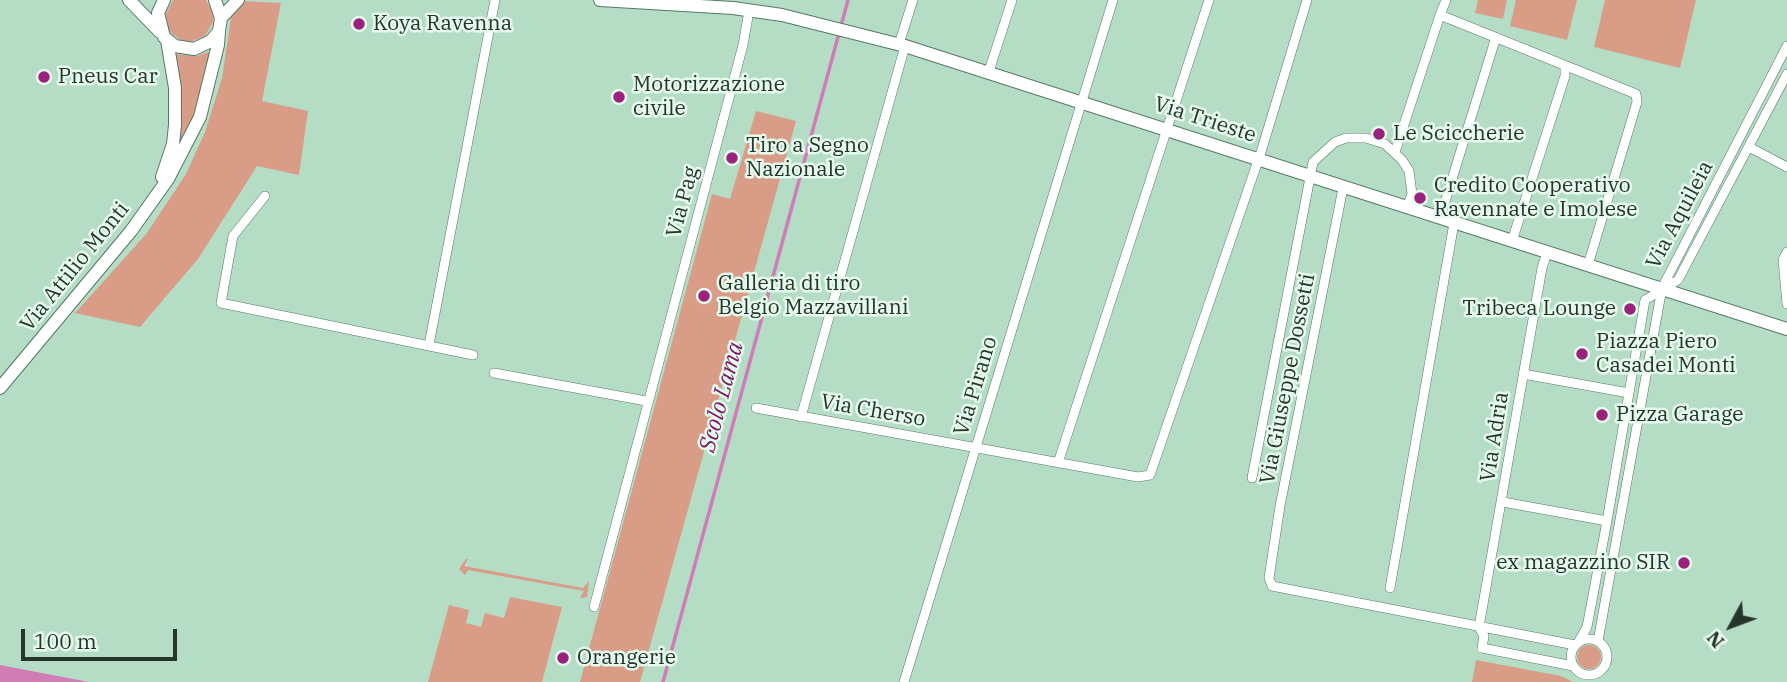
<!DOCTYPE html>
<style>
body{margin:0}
#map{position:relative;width:1787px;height:682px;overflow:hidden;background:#b5ddc6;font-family:"IBM Plex Serif",serif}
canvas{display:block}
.north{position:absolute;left:1696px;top:591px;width:70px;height:70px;-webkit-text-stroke:5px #e5f9ed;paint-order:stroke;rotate:229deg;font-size:19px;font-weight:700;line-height:28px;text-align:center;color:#25352c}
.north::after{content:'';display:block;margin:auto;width:24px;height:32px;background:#25352c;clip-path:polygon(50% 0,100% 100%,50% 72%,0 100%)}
.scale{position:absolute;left:21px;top:629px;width:156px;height:32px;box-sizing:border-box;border:4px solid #25352c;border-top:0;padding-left:9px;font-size:21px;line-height:24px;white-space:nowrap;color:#25352c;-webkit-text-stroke:5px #e5f9ed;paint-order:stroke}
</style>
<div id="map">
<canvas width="1787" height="682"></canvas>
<div class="north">N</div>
<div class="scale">100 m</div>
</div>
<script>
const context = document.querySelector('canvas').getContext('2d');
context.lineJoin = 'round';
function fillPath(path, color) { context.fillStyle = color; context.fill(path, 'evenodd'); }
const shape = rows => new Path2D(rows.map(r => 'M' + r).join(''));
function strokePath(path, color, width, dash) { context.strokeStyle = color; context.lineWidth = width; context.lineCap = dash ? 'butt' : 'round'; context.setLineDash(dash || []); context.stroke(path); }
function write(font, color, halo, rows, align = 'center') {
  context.font = font + ' "IBM Plex Serif",serif'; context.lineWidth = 5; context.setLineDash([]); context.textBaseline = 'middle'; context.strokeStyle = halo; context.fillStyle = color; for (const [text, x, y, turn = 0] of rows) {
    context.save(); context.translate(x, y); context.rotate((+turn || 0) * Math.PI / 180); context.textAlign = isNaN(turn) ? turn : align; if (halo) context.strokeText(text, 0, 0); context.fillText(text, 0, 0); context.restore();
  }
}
fillPath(shape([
 [173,0,206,0,213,13,213,22,205,36,190,42,182,41,169,31,165,16],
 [1478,0,1507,0,1503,19,1475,13],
 [1516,0,1577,0,1567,40,1510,26],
 [1605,0,1696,0,1680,68,1594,47],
 [244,1,281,3,262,101,308,111,299,175,257,166,198,259,140,327,75,313,147,233,186,174,205,132,222,78,231,17],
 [214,50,193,120,180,147,176,145,181,91,175,54,197,56],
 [756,111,796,121,640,682,580,682,712,194,730,199],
 [466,559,468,559,464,566,583,588,589,581,587,597,580,598,584,591,468,570,465,575,459,569],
 [510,597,562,607,542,682,428,682,449,605,469,610,466,623,481,627,485,613,504,618],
 '1577 657a12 12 0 1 1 24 0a12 12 0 1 1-24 0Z',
 [1476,660,1561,676,1573,682,1472,682]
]), '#d99c87');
fillPath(shape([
 [0,665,89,682,0,682]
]), '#d07db5');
strokePath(shape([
 [663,682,848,0]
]), '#d07db5', 3.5);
const street = shape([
 [1446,0,1440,15,1636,94,1637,102,1588,265],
 [899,44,913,0],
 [989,71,1012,0],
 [1749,147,1787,167],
 [1395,152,1440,15],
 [1343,188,1280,506,1269,578,1272,586,1575,645],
 [265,196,233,236,221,303,473,355],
 [1440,218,1496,37],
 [1512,241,1565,76,1565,68],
 [1787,252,1783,260,1787,304],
 [429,345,495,0],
 [494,373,646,401],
 [1523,374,1629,393],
 [756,408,1138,477,1150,475,1262,149,1307,0],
 [801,417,905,46],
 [1058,463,1209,0],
 [1252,478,1313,162,1335,142,1346,138,1366,138,1385,144,1402,160,1409,171,1412,194,1407,207],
 [1503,502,1607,521],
 [1390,588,1454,223],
 [594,607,743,45,749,11],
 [1479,627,1542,268,1547,253],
 [1479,627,1484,636,1482,648,1573,666],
 '1571 657a18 18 0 1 1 36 0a18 18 0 1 1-36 0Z',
 [1579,641,1587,627,1607,521,1645,300,1678,280,1787,74],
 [1598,641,1662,288,1787,46],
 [904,682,1113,0]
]);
const secondary = shape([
 [129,0,160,32],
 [164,0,158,13,164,37,175,46,194,49,211,41,219,31,221,18,215,0],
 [600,0,733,8,782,15,905,46,1787,329],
 [221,18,238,0],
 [162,177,173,144,175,125,175,88,167,40],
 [0,388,131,231,168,179,200,117,218,45,219,31]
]);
strokePath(street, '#547964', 10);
strokePath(secondary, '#547964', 14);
strokePath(street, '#fff', 9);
strokePath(secondary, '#fff', 12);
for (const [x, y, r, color] of [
 [359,24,7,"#9a227c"],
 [44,77,7,"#9a227c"],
 [619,97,7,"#9a227c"],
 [1379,134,7,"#9a227c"],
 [732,158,7,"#9a227c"],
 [1420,198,7,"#9a227c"],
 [704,296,7,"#9a227c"],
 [1630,309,7,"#9a227c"],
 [1582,354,7,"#9a227c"],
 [1602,415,7,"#9a227c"],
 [1684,563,7,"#9a227c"],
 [563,658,7,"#9a227c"]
]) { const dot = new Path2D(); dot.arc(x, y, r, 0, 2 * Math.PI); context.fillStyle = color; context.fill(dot); strokePath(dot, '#e5f9ed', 2.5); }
write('21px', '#25352c', '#e5f9ed', [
 ["Koya Ravenna",373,24],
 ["Pneus Car",58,77],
 ["Motorizzazione",633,85],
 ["civile",633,109],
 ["Le Sciccherie",1393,134],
 ["Tiro a Segno",746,146],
 ["Nazionale",746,170],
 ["Credito Cooperativo",1434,186],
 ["Ravennate e Imolese",1434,210],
 ["Galleria di tiro",718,284],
 ["Belgio Mazzavillani",718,308],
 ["Tribeca Lounge",1616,309,"right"],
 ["Piazza Piero",1596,342],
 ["Casadei Monti",1596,366],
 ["Pizza Garage",1616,415],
 ["ex magazzino SIR",1670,563,"right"],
 ["Orangerie",577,658]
], 'left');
write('21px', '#25352c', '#e5f9ed', [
 ["Via Trieste",1205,120,18],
 ["Via Pag",683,202,-75],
 ["Via Aquileia",1680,215,-62],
 ["Via Attilio Monti",75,267,-51],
 ["Via Giuseppe Dossetti",1288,379,-79],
 ["Via Pirano",976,386,-73],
 ["Via Cherso",873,411,10],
 ["Via Adria",1495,437,-81]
]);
write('italic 23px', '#791761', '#e5f9ed', [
 ["Scolo Lama",722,397,-75]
]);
</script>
